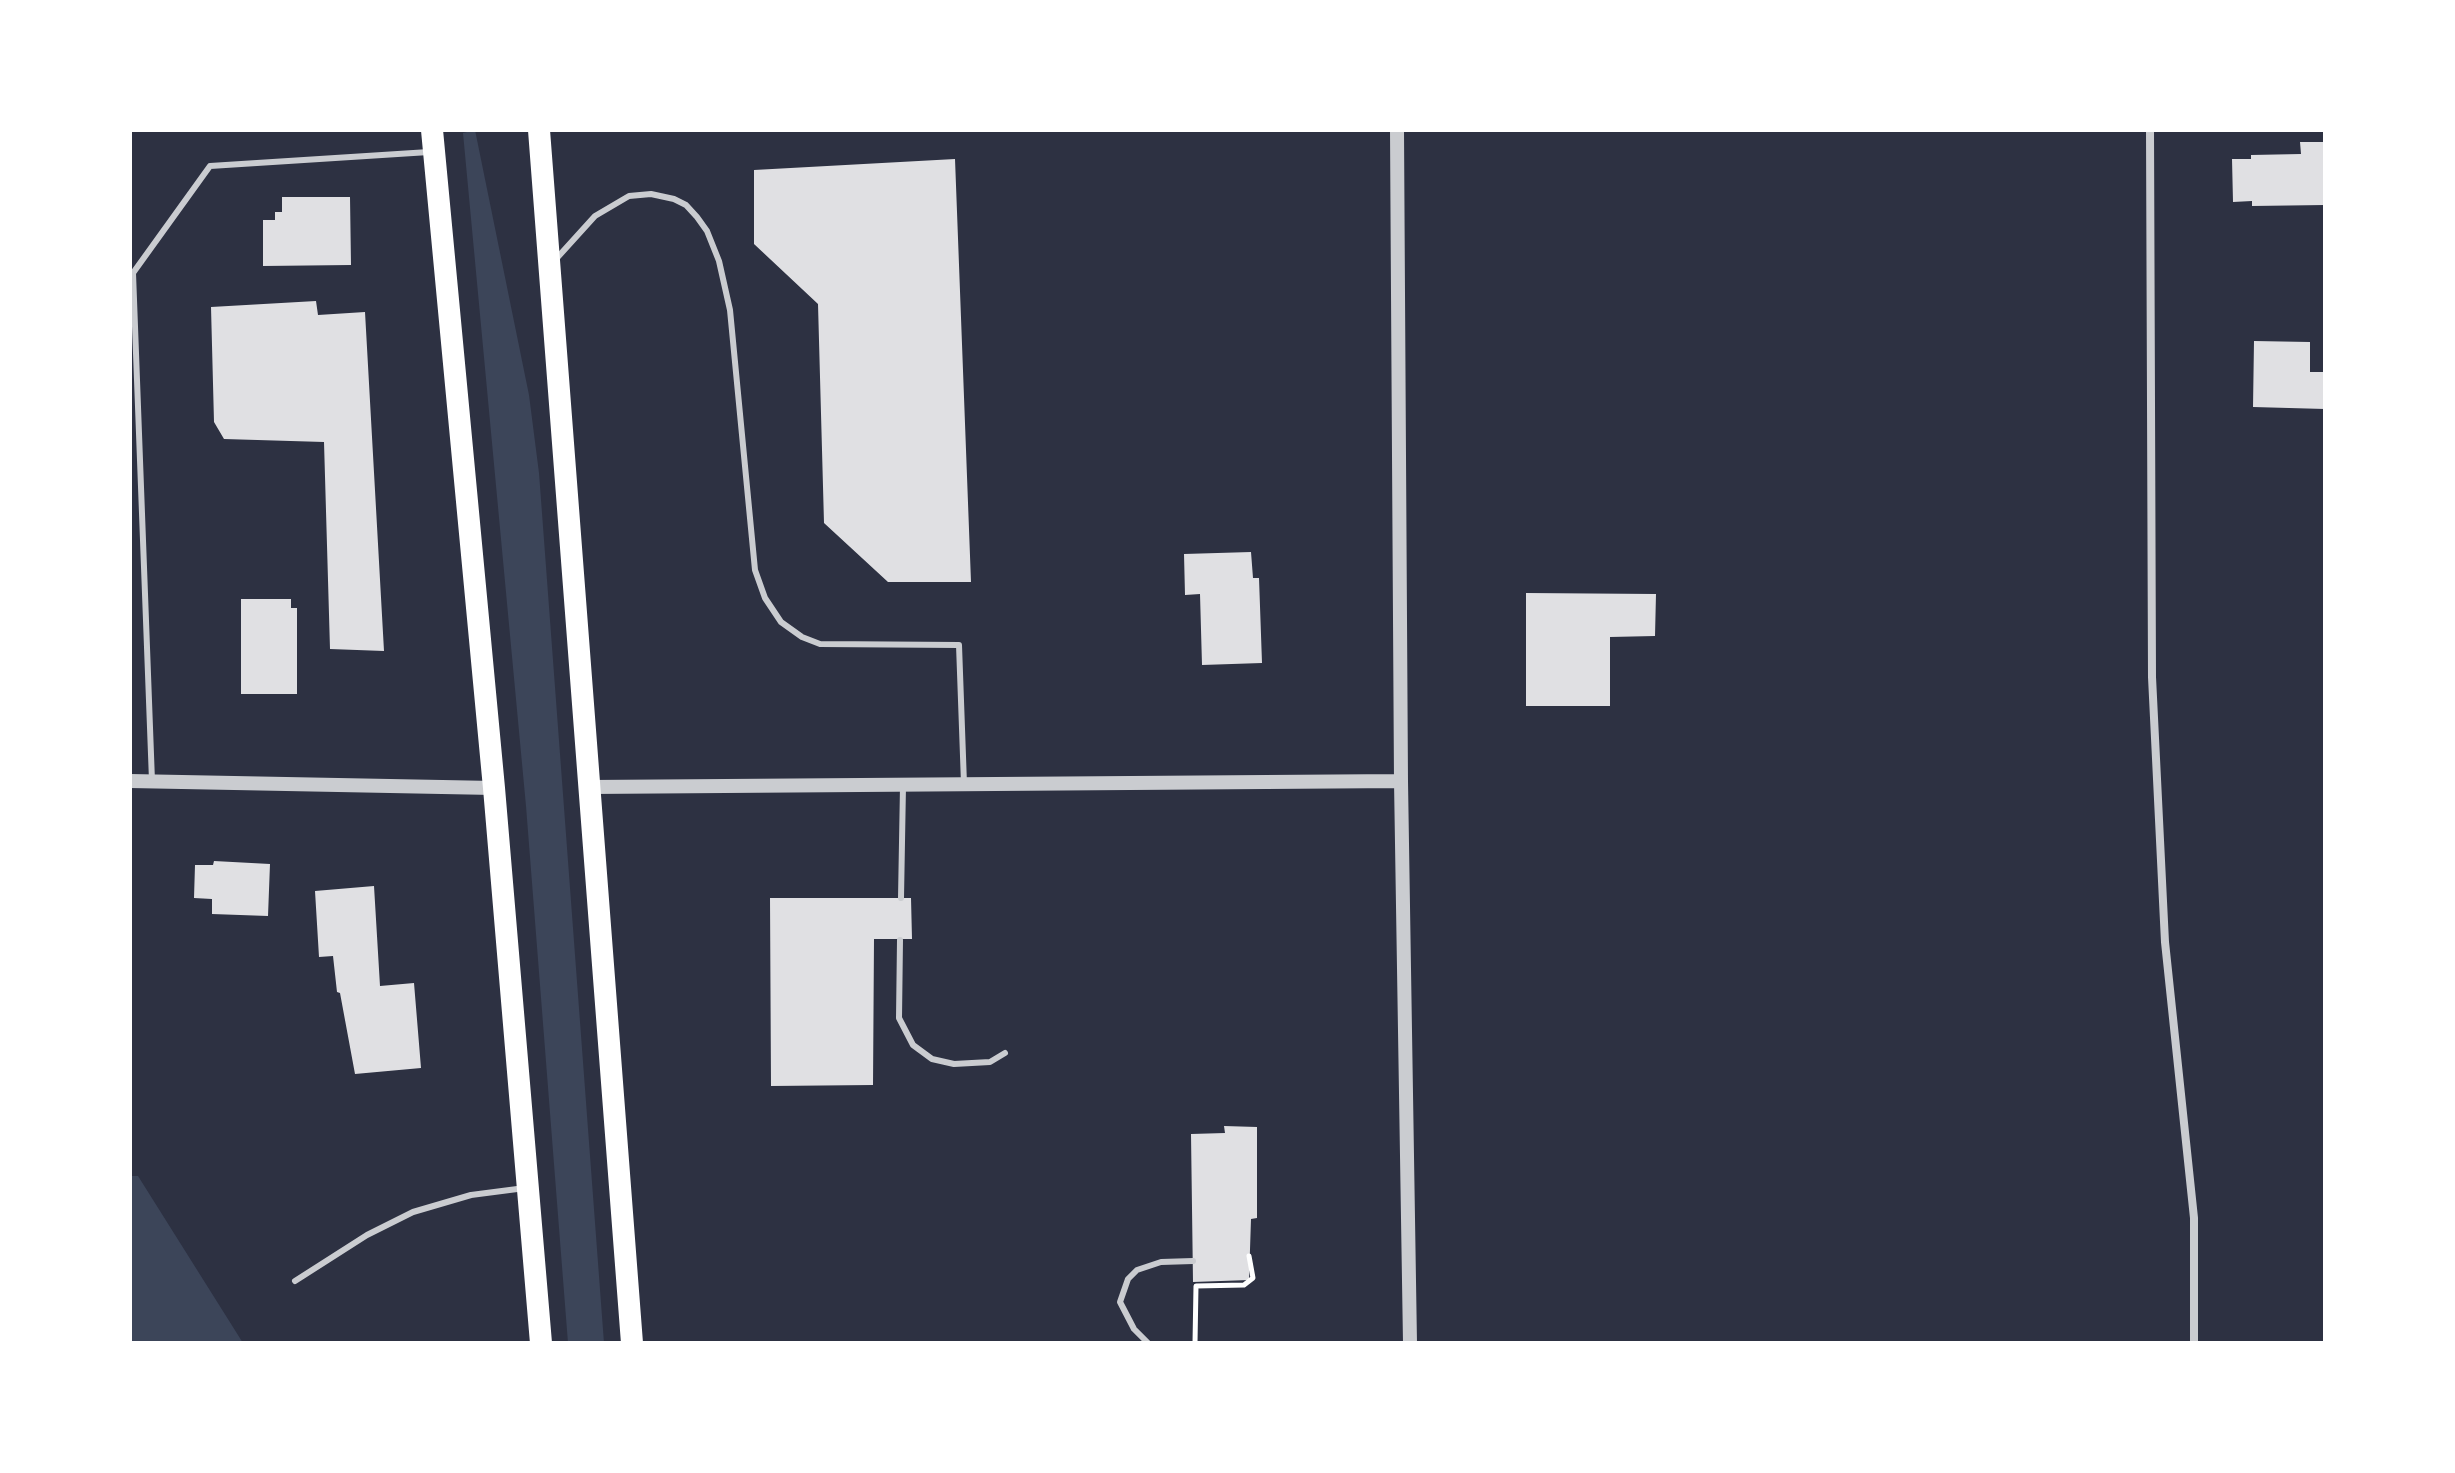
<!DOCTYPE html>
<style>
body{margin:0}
#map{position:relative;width:2455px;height:1473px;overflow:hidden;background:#2d3142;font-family:"Work Sans",sans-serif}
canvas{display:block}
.frame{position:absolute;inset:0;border:132px solid #fff;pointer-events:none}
</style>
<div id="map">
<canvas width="2455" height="1473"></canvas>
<div class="frame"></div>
</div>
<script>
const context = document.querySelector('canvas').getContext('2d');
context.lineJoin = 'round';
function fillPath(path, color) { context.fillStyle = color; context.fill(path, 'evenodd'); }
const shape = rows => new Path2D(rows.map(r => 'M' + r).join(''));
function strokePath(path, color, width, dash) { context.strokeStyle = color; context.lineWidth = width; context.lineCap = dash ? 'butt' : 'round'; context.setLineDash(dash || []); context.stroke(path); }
fillPath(shape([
 [475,130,529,395,539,473,604,1343,568,1343,526,806,463,133],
 [130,1176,138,1176,243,1343,130,1343]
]), '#3c4559');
fillPath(shape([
 [2300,142,2325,142,2325,205,2252,206,2252,201,2233,202,2232,159,2251,159,2251,155,2301,154],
 [955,159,971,582,888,582,824,523,818,304,754,244,754,170],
 [282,197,350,197,351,265,263,266,263,220,275,220,275,212,282,212],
 [316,301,318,315,365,312,384,651,330,649,324,442,224,439,214,422,211,307],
 [2254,341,2310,342,2310,372,2325,372,2325,409,2253,407],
 [1251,552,1253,578,1259,578,1262,663,1202,665,1200,594,1185,595,1184,554],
 [1526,593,1656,594,1655,636,1610,637,1610,706,1526,706],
 [241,599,291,599,291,608,297,608,297,694,241,694],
 [214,861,270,864,268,916,212,914,212,899,194,898,195,865,213,865],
 [374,886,380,986,414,983,421,1068,355,1074,340,993,337,992,333,956,319,957,315,891],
 [770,898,911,898,912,939,874,939,873,1085,771,1086],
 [1224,1126,1257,1127,1257,1218,1251,1219,1249,1280,1193,1282,1191,1134,1225,1133]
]), '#e0e0e3');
strokePath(shape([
 [1195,1343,1196,1286,1244,1285,1253,1278,1249,1256]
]), '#fff', 5);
strokePath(shape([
 [556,259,595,216,629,196,651,194,674,199,686,205,697,217,707,231,719,261,730,310,755,570,765,598,781,622,802,637,820,644,959,645,964,784],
 [152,781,133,273,210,166,429,152],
 [901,898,903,786],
 [900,940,899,1018,913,1045,932,1059,954,1064,990,1062,1005,1053],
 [295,1281,367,1235,413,1212,471,1195,525,1188],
 [1148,1343,1134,1329,1120,1302,1128,1279,1137,1270,1161,1262,1193,1261]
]), '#caccd0', 6);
strokePath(shape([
 [2150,130,2152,677,2165,942,2194,1218,2194,1343]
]), '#caccd0', 8);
strokePath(shape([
 [1397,130,1401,781,1410,1343],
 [130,781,494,788],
 [590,787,1401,781]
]), '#caccd0', 14);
strokePath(shape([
 [432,130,494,788,541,1343],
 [539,130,632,1343]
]), '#fff', 22);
</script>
